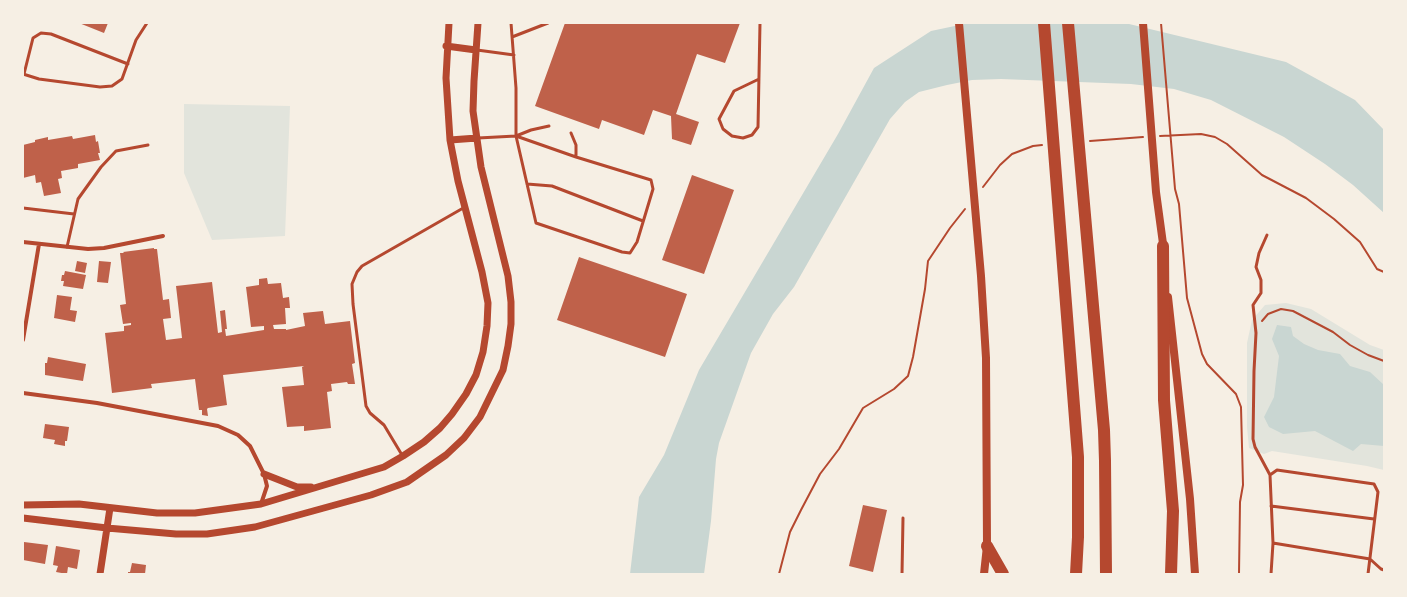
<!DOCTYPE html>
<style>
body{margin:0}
#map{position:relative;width:1407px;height:597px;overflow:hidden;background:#f6efe4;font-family:"Alegreya Sans",sans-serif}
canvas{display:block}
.frame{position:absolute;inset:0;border:24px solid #f6efe4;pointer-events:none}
</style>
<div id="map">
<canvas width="1407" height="597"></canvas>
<div class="frame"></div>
</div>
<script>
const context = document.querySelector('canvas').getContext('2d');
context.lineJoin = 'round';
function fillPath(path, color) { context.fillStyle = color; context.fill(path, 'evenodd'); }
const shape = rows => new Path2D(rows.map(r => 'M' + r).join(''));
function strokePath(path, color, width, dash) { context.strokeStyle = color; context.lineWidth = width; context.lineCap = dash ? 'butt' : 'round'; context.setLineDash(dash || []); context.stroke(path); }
fillPath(shape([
 [184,104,290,106,285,236,212,240,184,173],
 [1286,303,1311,309,1370,345,1384,350,1384,470,1367,466,1272,451,1264,454,1249,448,1247,427,1247,343,1252,320,1265,305]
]), '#e2e4dc');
fillPath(shape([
 [969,23,1125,23,1286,62,1355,100,1384,130,1384,213,1353,185,1325,164,1284,137,1211,100,1174,89,1131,84,1001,79,972,80,947,85,919,92,905,102,890,119,794,287,773,314,751,353,719,443,716,459,711,521,704,574,630,574,639,497,664,455,699,370,838,134,874,68,931,31],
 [1277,325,1291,327,1293,336,1304,344,1318,350,1340,354,1350,366,1370,372,1384,385,1384,446,1361,444,1353,451,1315,431,1283,434,1269,427,1264,417,1274,397,1279,356,1272,339]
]), '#c9d6d2');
fillPath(shape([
 [79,23,108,23,104,33],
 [565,23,740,23,725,63,697,54,676,114,699,122,691,145,672,139,671,116,653,110,644,135,602,120,599,129,535,106],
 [95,135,96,142,98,141,100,153,98,153,100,160,78,164,78,168,61,171,62,178,58,179,61,193,44,196,41,182,36,183,35,175,23,178,23,145,35,142,35,140,48,137,48,140,72,136,73,139],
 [692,175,734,190,704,274,662,260],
 [154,248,154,249,157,249,163,300,169,299,171,318,163,319,166,340,182,338,176,286,212,282,218,333,222,332,220,311,225,310,227,329,225,329,226,336,264,330,264,326,251,327,246,287,259,285,259,279,267,278,268,284,281,283,283,298,289,297,290,308,285,308,286,324,273,325,274,329,286,329,286,330,305,326,303,313,323,311,325,324,350,321,355,363,352,364,355,384,348,384,347,382,331,384,332,391,327,392,331,428,304,431,304,426,287,427,282,387,304,385,302,367,304,366,223,375,227,405,208,408,207,409,208,416,202,415,202,410,199,410,195,379,151,384,152,388,112,393,105,333,124,331,124,326,131,325,131,323,123,324,120,305,126,304,120,253,124,253,123,252],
 [579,257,687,294,665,357,557,320],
 [77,261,87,263,85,273,75,271],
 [99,261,111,262,108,283,97,282],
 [65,271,86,275,83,289,63,286,64,281,61,281,62,275,64,275],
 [57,295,72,297,70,310,77,311,75,322,54,318],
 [48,357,86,364,83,381,45,375,45,363,47,363],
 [45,424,69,427,67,441,65,441,65,446,54,444,55,440,43,438],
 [863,505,887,510,873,572,849,566],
 [24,542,48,545,45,564,23,560],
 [56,546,80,550,77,569,68,567,67,574,56,572,58,566,53,565],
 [132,563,146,565,145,574,128,574,128,572,130,572]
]), '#bf614a');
strokePath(shape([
 [1161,23,1175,189,1179,204,1187,298,1202,354,1207,364,1236,394,1241,407,1243,485,1240,502,1239,574],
 [1160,136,1201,134,1215,137,1227,144,1262,175,1306,198,1334,219,1360,242,1377,269,1384,272],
 [1090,141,1143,137],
 [983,187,1000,165,1012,154,1033,146,1042,145],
 [1262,321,1268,314,1281,309,1293,311,1333,332,1350,345,1368,355,1384,361],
 [779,574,790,532,801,510,820,474,839,449,863,408,894,389,908,376,913,357,925,289,928,261,950,228,965,209]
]), '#b5482f', 2);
strokePath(shape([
 [511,23,516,88,516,136],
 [512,37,548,23],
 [477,50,514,55],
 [23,74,39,79,100,87,112,86,122,79,136,40,147,23],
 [24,74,33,38,41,33,51,34,128,64],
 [759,79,734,91,719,119,723,129,732,136,743,138,752,135,758,127,760,23],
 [571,133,576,145,576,157],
 [516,136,531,130,549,126],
 [478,138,516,136,536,223,622,252,630,253,637,242,653,189,651,180,576,157,516,136],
 [527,184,552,186,643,221],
 [23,208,74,214],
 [1267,235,1259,253,1256,267,1261,280,1261,293,1253,305,1256,333,1254,371,1253,439,1255,447,1270,475],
 [67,247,78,199,101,167,116,151,148,145],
 [402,455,384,425,370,413,366,406,353,304,352,284,357,272,362,266,465,207],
 [1271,506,1374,519],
 [1273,543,1270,475,1277,470,1374,484,1378,492,1368,574],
 [902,574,903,518],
 [1271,574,1273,543,1370,559,1381,569,1384,570]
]), '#b5482f', 3);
strokePath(shape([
 [23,242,88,249,104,248,163,236],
 [23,340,39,244],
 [23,393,97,403,218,426,238,435,250,446,264,474,267,486,261,504]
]), '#b5482f', 4);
strokePath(shape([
 [446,46,476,50],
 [450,140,477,138],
 [264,474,297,487,311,487],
 [23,505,79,504,157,513,195,513,261,504,384,467,403,456,424,442,440,428,452,414,466,394,476,375,483,352,487,326,488,303,482,272,458,181,450,140,446,78,449,23],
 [23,518,107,528,176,534,207,534,255,527,371,495,407,482,446,455,464,438,480,417,503,370,508,346,511,324,511,302,508,276,481,167,473,111,474,81,478,23],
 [100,574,110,508]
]), '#b5482f', 7);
strokePath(shape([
 [959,23,981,276,986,358,987,546,984,574],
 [1143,23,1156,192,1164,251],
 [1168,297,1190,499,1195,574]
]), '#b5482f', 8);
strokePath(shape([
 [1044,23,1078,457,1078,537,1076,574],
 [1068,23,1104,430,1105,461,1106,574],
 [1163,246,1164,400,1173,511,1171,574],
 [987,546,1003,574]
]), '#b5482f', 12);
</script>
